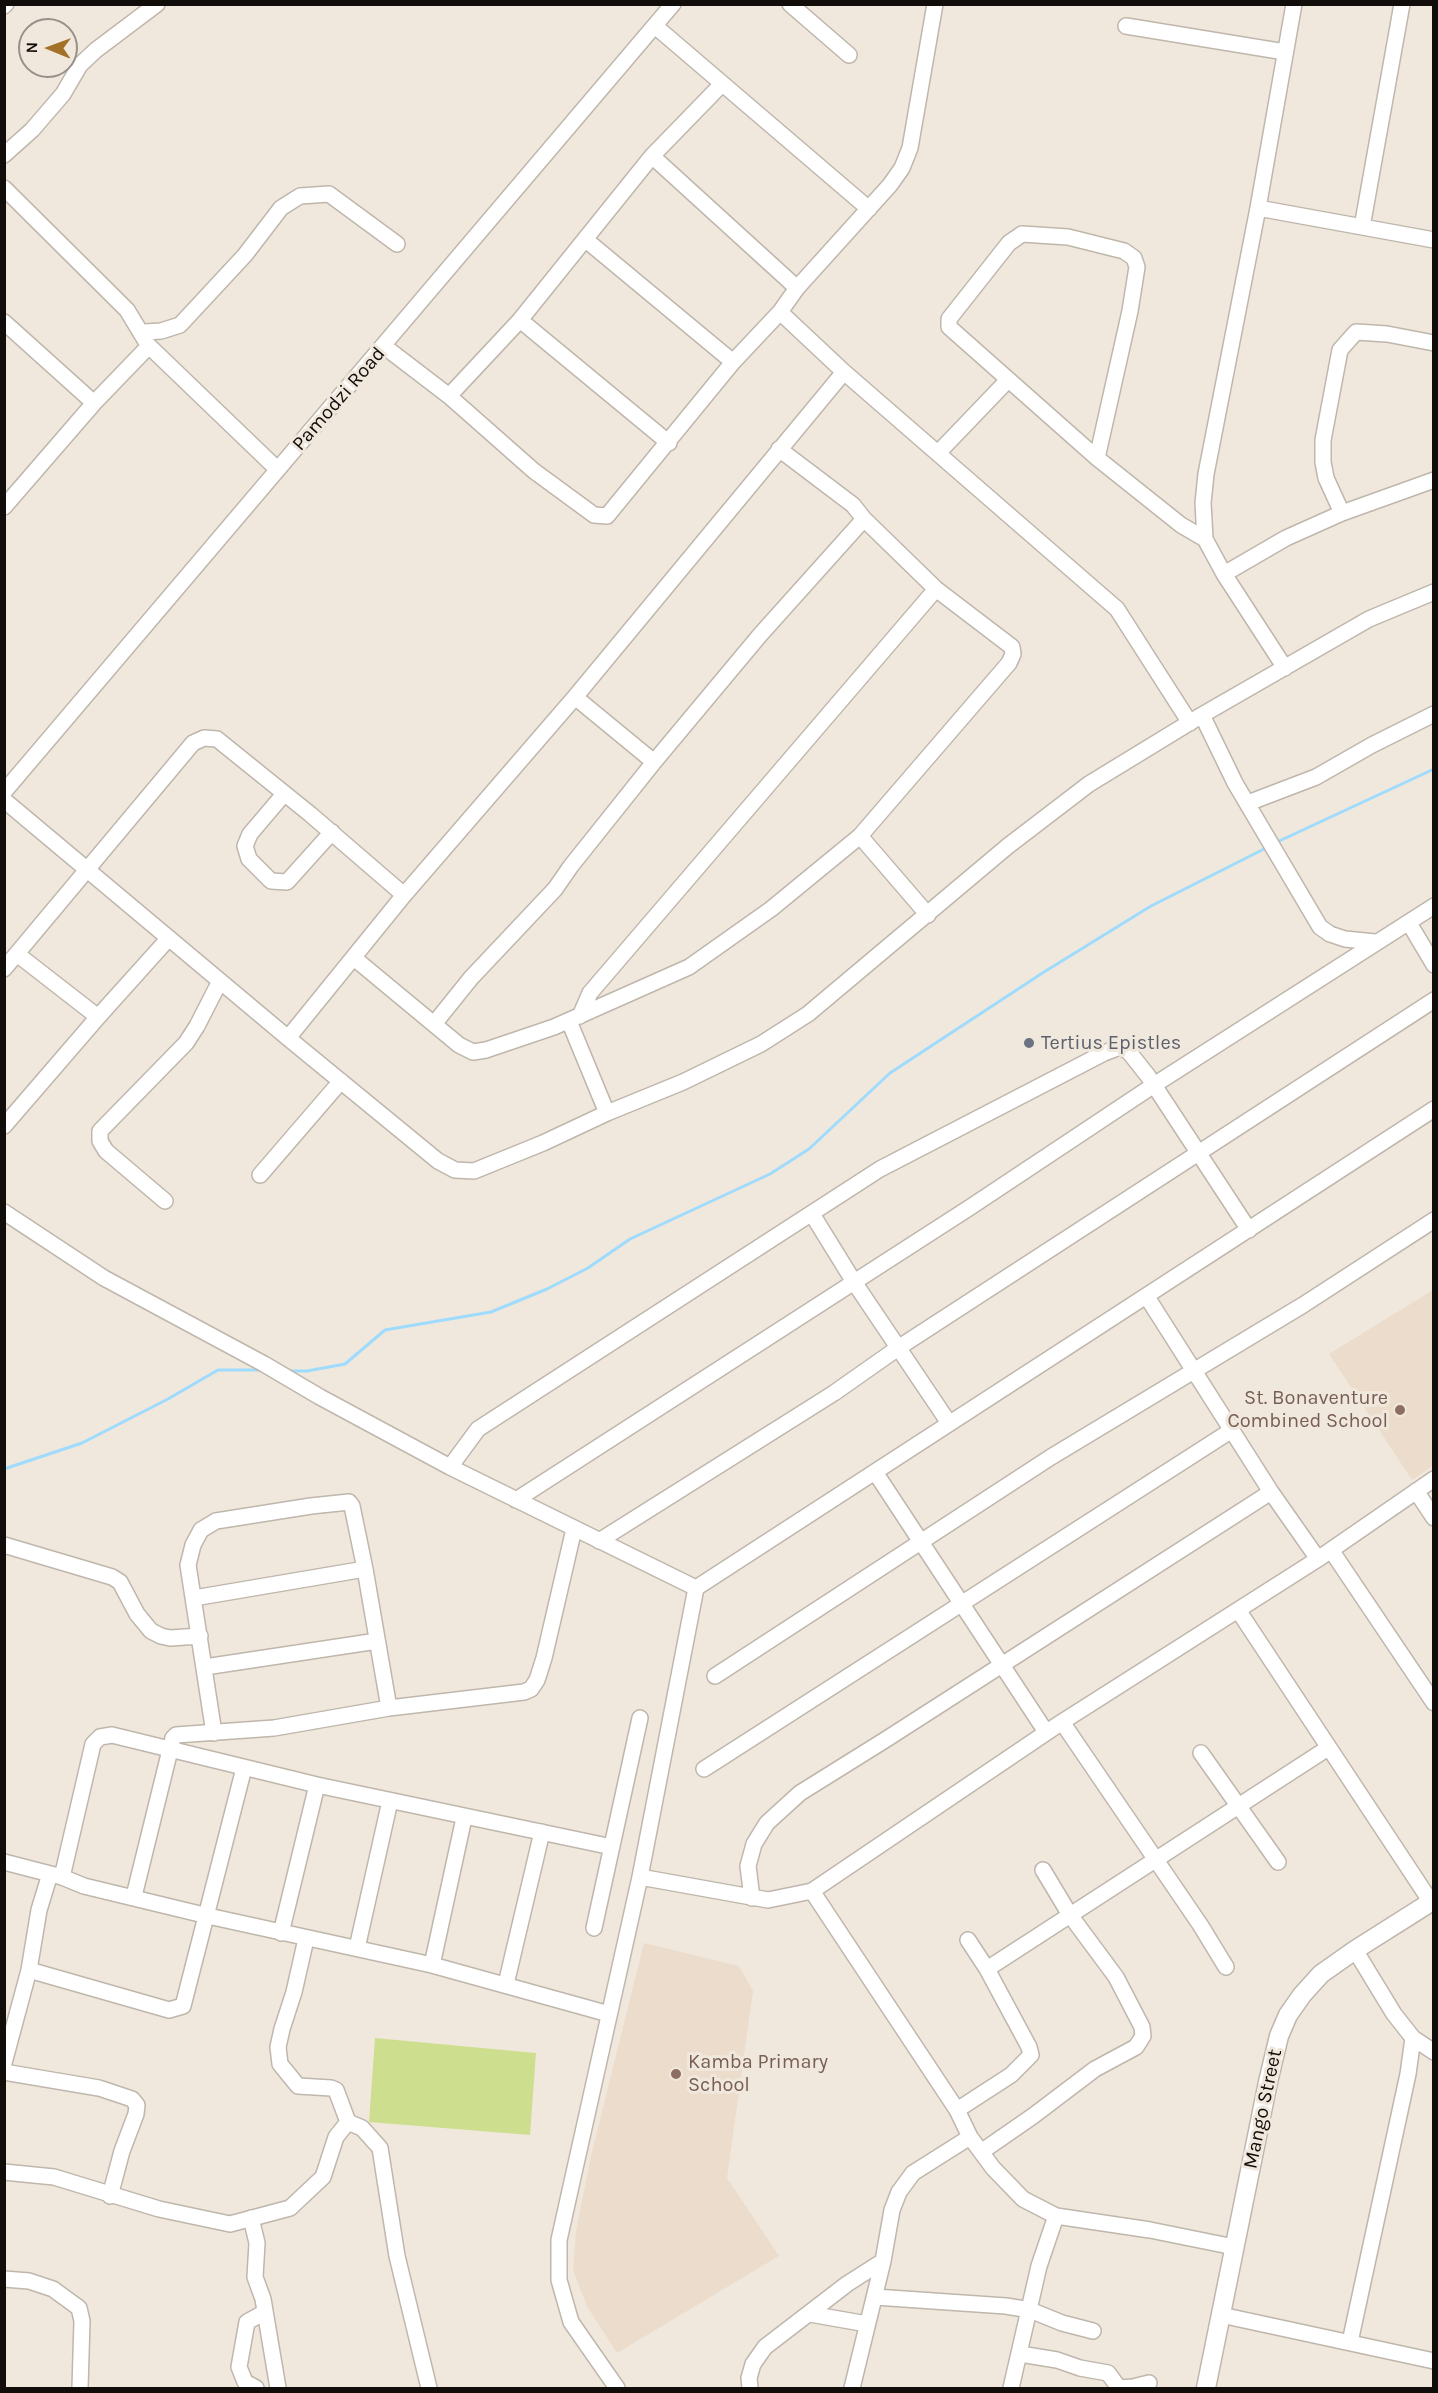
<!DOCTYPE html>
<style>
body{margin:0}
#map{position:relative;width:1438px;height:2393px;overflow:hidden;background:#f1e8dd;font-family:Karla,sans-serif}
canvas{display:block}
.frame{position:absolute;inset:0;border:6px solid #110d0a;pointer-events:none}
.north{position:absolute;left:18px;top:18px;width:60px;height:60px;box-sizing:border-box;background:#f1e8dd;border:2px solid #979089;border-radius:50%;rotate:271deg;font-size:16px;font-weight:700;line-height:24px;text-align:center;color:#110d0a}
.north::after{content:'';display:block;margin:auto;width:21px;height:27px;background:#a47128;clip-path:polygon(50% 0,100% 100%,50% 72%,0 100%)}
</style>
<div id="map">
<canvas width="1438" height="2393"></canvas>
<div class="frame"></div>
<div class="north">N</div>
</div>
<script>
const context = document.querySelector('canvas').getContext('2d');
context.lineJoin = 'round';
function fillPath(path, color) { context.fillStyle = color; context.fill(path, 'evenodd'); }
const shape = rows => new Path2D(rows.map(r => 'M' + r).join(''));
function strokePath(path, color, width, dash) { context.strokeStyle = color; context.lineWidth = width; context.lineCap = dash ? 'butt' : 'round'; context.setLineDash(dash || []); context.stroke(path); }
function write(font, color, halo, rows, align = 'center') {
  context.font = font + ' Karla,sans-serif'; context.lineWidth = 6; context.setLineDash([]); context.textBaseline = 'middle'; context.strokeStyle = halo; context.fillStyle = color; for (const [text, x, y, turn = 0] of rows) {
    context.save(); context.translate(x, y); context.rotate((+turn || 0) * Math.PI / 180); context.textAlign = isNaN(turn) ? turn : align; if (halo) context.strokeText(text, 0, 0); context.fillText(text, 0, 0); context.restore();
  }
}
fillPath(shape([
 [1433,1290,1433,1466,1412,1480,1329,1354],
 [644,1943,739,1966,753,1991,727,2178,779,2256,617,2353,588,2308,573,2271,576,2231,591,2156]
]), '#ebdccb');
fillPath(shape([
 [375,2038,536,2053,530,2135,369,2122]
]), '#cddf8e');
strokePath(shape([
 [1277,842,1434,769],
 [286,1371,307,1371,345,1364,385,1330,491,1312,547,1289,588,1268,630,1239,770,1174,809,1149,890,1073,1044,972,1151,906,1268,847],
 [4,1469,82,1443,168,1399,218,1370,262,1370]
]), '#9edbfc', 3);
const minor = shape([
 [790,4,849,55],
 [4,6,6,4],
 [655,26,869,209],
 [1126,26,1285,52],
 [4,155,32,130,63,94,80,65,96,50,157,4],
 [652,156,797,288],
 [4,188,127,310,147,343],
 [1258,208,1434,240],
 [1362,227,1402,4],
 [586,240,733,362],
 [780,312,797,288,890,185,902,168,910,148,935,4],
 [520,320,669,443],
 [4,322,94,403,4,507],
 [145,332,161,331,180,325,245,255,281,208,300,196,329,194,397,244],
 [385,347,449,396,534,471,594,515,607,516,733,362,780,312,844,372,1117,609,1190,723],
 [449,396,520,320,652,156,722,84],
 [94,403,149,346,277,469],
 [779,449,853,505,864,519],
 [938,453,1008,380],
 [1097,458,1130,311,1137,267,1134,258,1124,251,1068,237,1022,234,1009,243,949,319,949,327,1097,458,1181,525,1205,539],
 [1342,513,1326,478,1323,462,1323,440,1340,350,1356,332,1387,334,1434,343],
 [1224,574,1286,538,1342,513,1434,480],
 [1285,668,1224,574,1205,539,1203,503,1206,474,1258,208,1294,4],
 [575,697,654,762],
 [1202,715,1235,783,1320,927,1330,934,1345,939,1375,942],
 [4,792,673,4],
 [284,794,250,834,245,846,249,859,271,881,287,882,332,832],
 [4,800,288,1038,438,1161,455,1170,474,1171,543,1143,607,1113,683,1082,761,1044,808,1014,1008,846,1089,784,1202,715,1369,619,1434,592],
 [1248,803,1316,777,1372,745,1434,714],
 [860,836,928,915],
 [404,895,575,697,844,372],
 [1409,923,1434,965],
 [17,954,98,1017],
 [354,958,459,1045,473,1052,486,1050,554,1027,689,967,771,909,860,836,1009,663,1013,654,1012,647,936,589,864,519,760,635,654,762,571,866,555,889,471,978,434,1024],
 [4,969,193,743,204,738,217,739,310,814,404,895,288,1038],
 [580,1016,590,993,936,589],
 [569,1021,607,1113],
 [4,1126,98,1017,169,938],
 [260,1175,341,1081],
 [165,1201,106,1151,100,1141,100,1131,186,1043,197,1026,220,981],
 [4,1212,104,1278,264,1364,320,1397,450,1467,696,1588],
 [812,1214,854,1282,949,1423],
 [1147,1297,1271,1492,1318,1559],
 [450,1467,478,1429,880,1169,1104,1053,1120,1047,1129,1052,1148,1076,1249,1230],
 [875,1472,1046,1732],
 [1416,1491,1434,1518],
 [516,1500,969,1208,1154,1085,1434,906],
 [599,1541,834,1393,898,1348,1434,1000],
 [4,1545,112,1577,120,1582,137,1614,151,1631,161,1636,170,1638,200,1636],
 [1331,1550,1434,1703],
 [194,1598,365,1569],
 [1238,1610,1431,1902],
 [205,1667,377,1641],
 [715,1676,1051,1457,1303,1305,1434,1220],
 [1062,1722,1201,1926,1226,1967],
 [214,1733,188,1565,193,1545,201,1530,216,1521,311,1506,349,1502,352,1506,365,1569,389,1708],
 [1201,1753,1278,1862],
 [704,1769,1232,1430],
 [4,1862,62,1877,84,1886,208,1916,432,1965,609,2014],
 [50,1874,39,1910,29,1970,169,2010,183,2006,244,1768],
 [62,1877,93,1744,100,1737,112,1735,317,1785,612,1847],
 [640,1877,768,1900,812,1891,1062,1722,1318,1559,1434,1479],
 [812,1891,957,2110,970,2137,993,2168,1023,2199,1056,2216,1150,2230,1234,2247],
 [134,1896,173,1738,176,1735,274,1728,389,1708,524,1692,531,1689,537,1680,544,1658,574,1529],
 [752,1898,748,1866,754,1844,767,1823,800,1793,885,1740,1271,1492],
 [594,1928,640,1718],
 [281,1933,317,1785],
 [306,1939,294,1992,282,2029,278,2047,280,2064,298,2086,331,2088,336,2090,348,2122,362,2128,380,2148,397,2256,429,2388],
 [357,1948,390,1801],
 [1355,1950,1394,2014,1413,2038,1434,2052],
 [432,1965,464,1818],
 [987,1969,1328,1748],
 [506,1984,542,1832],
 [4,2063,29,1970],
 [4,2072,99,2088,132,2099,137,2105,136,2114,122,2151,110,2196],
 [957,2110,1011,2075,1031,2055,1029,2047,987,1969,968,1940],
 [981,2152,1033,2116,1095,2069,1136,2047,1143,2036,1142,2027,1116,1977,1070,1915,1043,1870],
 [4,2172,54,2177,159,2209,230,2224,290,2208,323,2177,336,2137,348,2122],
 [251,2218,257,2243,255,2277,263,2299,278,2388],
 [4,2279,29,2281,53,2289,79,2308,82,2321,80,2388],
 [875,2297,1006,2306,1030,2310,1062,2323,1093,2331],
 [810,2314,867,2324],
 [1221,2315,1434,2361],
 [1350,2342,1408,2074,1413,2038],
 [1020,2354,1057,2360,1080,2368,1108,2373,1119,2388,1133,2387,1149,2383],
 [256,2388,245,2382,239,2367,247,2322,265,2312],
 [617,2388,571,2322,559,2280,559,2240,640,1877,696,1588,1434,1109],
 [750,2388,749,2378,753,2364,765,2347,847,2284,883,2261],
 [852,2388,883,2261,892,2210,899,2192,913,2173,970,2137],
 [1011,2388,1039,2266,1056,2216]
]);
const major = shape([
 [1206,2388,1268,2082,1279,2036,1288,2015,1302,1995,1321,1974,1355,1950,1434,1900]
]);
strokePath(minor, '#bfb6ac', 18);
strokePath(major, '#bfb6ac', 21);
strokePath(minor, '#fff', 15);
strokePath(major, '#fff', 18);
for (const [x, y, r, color] of [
 [1029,1043,6,"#6b7280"],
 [1400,1410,6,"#8d6e63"],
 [676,2074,6,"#8d6e63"]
]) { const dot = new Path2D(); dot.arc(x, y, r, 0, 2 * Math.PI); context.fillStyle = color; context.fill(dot); strokePath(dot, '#f1e8dd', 2); }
write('20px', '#110d0a', '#f1e8dd', [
 ["Pamodzi Road",339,399,-49],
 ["Mango Street",1263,2109,-78]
]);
write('20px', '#5b616d', '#f1e8dd', [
 ["Tertius Epistles",1041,1043]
], 'left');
write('20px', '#785e54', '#f1e8dd', [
 ["St. Bonaventure",1388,1398],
 ["Combined School",1388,1421],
 ["Kamba Primary",688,2062,"left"],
 ["School",688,2085,"left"]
], 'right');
</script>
